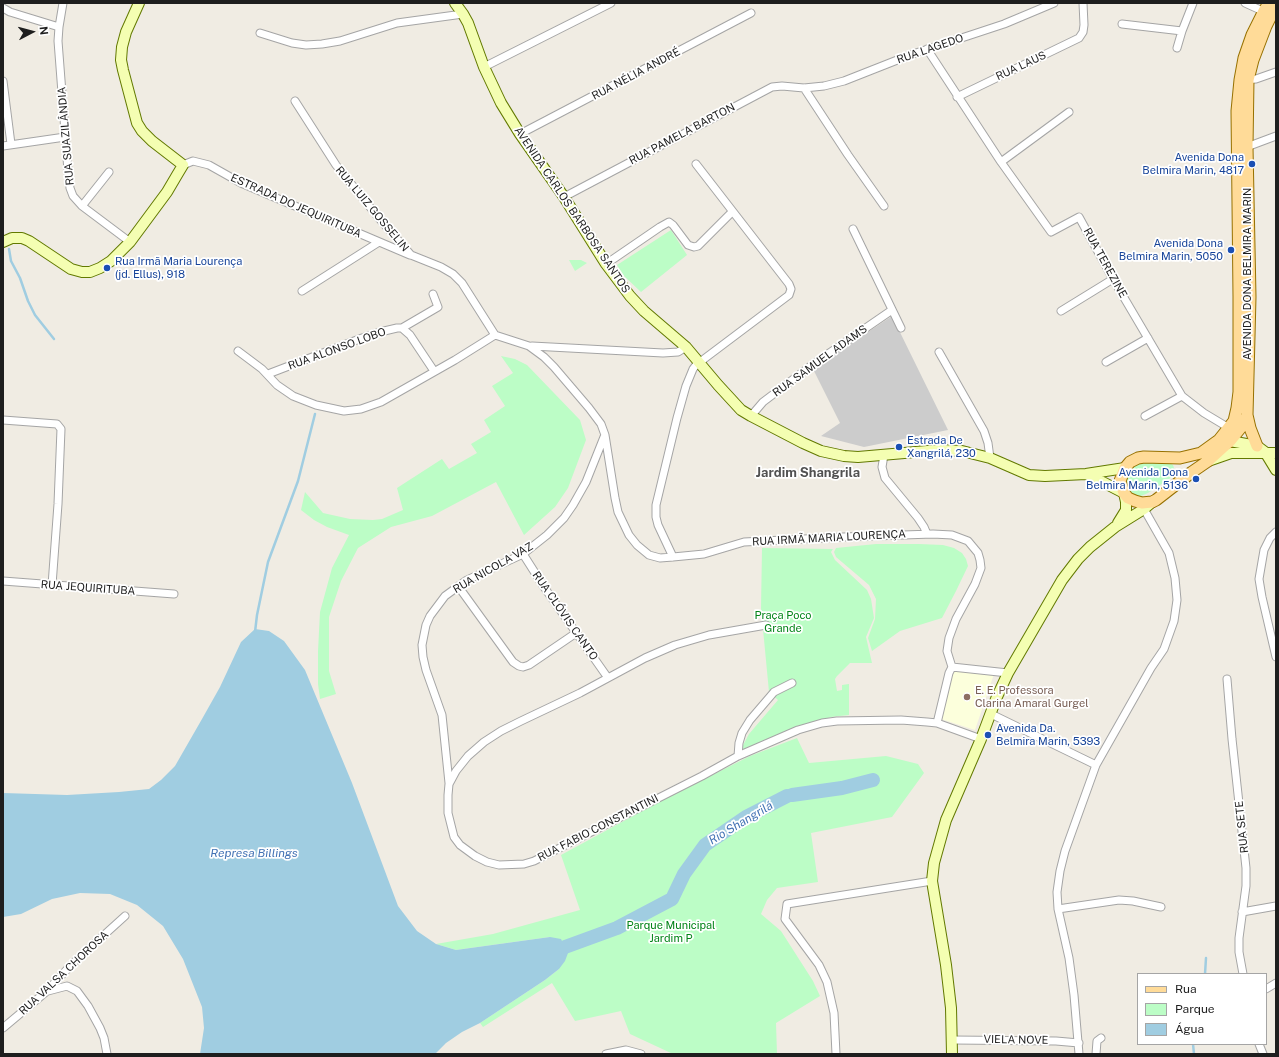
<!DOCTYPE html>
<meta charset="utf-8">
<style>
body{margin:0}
#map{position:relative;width:1279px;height:1057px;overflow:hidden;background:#f0ece3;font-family:"Public Sans",sans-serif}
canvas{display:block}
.frame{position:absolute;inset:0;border:4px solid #1e1e1e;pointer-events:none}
.legend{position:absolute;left:1137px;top:973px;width:130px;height:72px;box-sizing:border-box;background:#fff;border:1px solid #a5a5a5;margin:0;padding:5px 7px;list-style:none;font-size:12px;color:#1e1e1e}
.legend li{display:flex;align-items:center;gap:8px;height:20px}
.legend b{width:20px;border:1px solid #a5a5a5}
.north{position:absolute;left:12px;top:12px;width:40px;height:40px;-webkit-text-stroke:3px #fff;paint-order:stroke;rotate:84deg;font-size:11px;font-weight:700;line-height:16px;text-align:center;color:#1e1e1e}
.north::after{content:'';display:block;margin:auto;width:14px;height:18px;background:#1e1e1e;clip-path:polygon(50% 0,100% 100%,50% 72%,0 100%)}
</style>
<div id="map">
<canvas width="1279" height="1057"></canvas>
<div class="frame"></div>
<ul class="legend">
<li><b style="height:5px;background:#ffdb98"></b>Rua</li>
<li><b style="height:11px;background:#bcfdc6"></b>Parque</li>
<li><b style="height:11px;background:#a0cde1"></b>Água</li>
</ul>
<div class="north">N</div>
</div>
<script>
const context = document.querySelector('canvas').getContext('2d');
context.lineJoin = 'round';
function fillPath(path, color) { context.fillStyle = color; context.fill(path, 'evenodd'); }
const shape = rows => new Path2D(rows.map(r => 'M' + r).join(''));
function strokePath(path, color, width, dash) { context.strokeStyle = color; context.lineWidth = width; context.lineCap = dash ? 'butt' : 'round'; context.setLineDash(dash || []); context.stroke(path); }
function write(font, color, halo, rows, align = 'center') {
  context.font = font + ' "Public Sans",sans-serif'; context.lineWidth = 3.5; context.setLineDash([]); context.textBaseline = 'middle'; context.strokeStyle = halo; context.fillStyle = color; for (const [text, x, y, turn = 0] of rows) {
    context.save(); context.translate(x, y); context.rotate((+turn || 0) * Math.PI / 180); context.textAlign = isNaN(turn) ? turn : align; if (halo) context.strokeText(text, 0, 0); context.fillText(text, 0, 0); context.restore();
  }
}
fillPath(shape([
 [953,668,994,674,975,730,941,719]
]), '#fcffdc');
fillPath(shape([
 [892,316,948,430,864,447,821,436,840,423,813,369]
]), '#ccc');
fillPath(shape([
 [671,230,687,255,641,292,624,276,617,265],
 [569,260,581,260,587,263,575,271],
 [501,356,515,359,527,365,580,420,586,440,568,488,555,507,524,535,496,482,432,516,391,527,358,548,341,581,329,617,329,671,336,694,320,699,318,684,318,651,320,612,332,568,349,535,327,527,314,520,301,510,305,492,323,513,350,519,373,520,382,519,403,510,397,488,442,459,449,469,477,453,471,444,491,432,484,420,505,406,492,386,513,373],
 [1132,462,1170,463,1173,465,1175,471,1172,477,1148,493,1141,496,1135,496,1128,493,1122,475],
 [876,544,919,544,943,545,954,548,962,553,966,559,968,566,956,591,942,618,900,631,872,651,868,638,875,619,876,599,869,585,836,557,834,552,836,548],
 [762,548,833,549,831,552,835,560,867,590,871,599,874,618,866,637,872,663,850,663,837,676,835,679,837,691,842,690,842,685,849,684,849,715,831,717,746,751,744,750,742,747,749,734,778,700,769,692,761,608],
 [797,738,809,763,886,756,918,764,924,773,892,817,811,833,818,882,777,888,767,900,761,914,781,931,813,981,820,996,776,1023,777,1054,673,1054,630,1034,621,1011,575,1021,552,983,483,1027,480,1023,545,980,559,969,550,937,456,950,436,944,493,934,580,910,561,855,657,803,750,756]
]), '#bcfdc6');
fillPath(shape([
 [255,629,269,631,284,641,305,670,352,783,398,906,417,931,436,944,456,950,550,937,561,939,568,953,565,961,559,969,545,980,480,1023,462,1032,446,1043,435,1054,200,1054,204,1028,202,1007,183,959,163,926,137,905,110,894,80,893,52,899,21,914,3,917,3,793,67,795,119,792,149,789,161,780,175,766,202,719,220,687,241,642]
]), '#a0cde1');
strokePath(shape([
 [9,249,11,261,20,278,28,301,35,315,54,339],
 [255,632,257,615,268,562,298,481,315,414],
 [1205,974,1206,958],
 [1193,1044,1194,1054]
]), '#a0cde1', 2.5);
strokePath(shape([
 [792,795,842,788,873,780],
 [565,947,617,928,672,899,684,874,705,845,746,817,787,796]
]), '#a0cde1', 14);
const street = shape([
 [63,3,59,27,58,41,68,171,70,188,73,196,82,206,130,242],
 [1245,3,1267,13],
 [3,8,10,12,59,27],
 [1122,24,1182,31],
 [260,33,292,43,306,45,322,44,340,41,397,23,463,14],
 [1177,48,1182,31,1193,3],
 [927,49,1001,162,1051,232,1079,217,1113,279,1182,396,1204,413,1229,428],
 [484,67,611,3],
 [1245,80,1256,79,1276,72],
 [3,81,11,144],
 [804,88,848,155,884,206],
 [957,97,1079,38,1083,32,1084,25,1083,3],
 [295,101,336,165,378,217,411,255,441,267,453,274,462,283,495,335],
 [520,134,751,13],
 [3,146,65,137],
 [1244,148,1276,136],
 [1001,162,1069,112],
 [183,165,193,161,209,165,241,183,410,255],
 [564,197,772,87,782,86,804,88,824,86,844,81,910,55,1004,24,1054,3],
 [82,206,109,172],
 [853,229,901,328],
 [606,264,660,227,669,222,673,225,688,245,694,247,698,246,732,212],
 [302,291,379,242],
 [1061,311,1113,279],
 [402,328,438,307,433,294],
 [532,346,663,353,678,352,686,347],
 [238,351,262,369,277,385,293,396,316,405,344,411,361,409,381,402,455,360,495,335,529,346,544,357,554,367,589,408,601,424,605,435,615,498,618,512,629,535,637,545,649,555,660,558,673,557,704,554,744,542,843,537,933,534,952,535,968,541,978,553,980,560,981,568,975,584,956,619,949,638,947,651,952,667],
 [939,352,984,431,988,443,990,458],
 [1106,362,1148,338],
 [268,374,362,338,380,332,397,328,402,328,410,335,434,371],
 [751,416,763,402,812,365,892,310],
 [1145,416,1182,396],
 [3,420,57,424,61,429,58,504,52,585],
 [884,455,882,467,885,478,918,518,924,527,927,534],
 [1276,532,1270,538,1264,550,1259,579,1262,597,1276,657],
 [523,554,544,587,608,678],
 [673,557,658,525,656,517,656,505,677,418,686,386,693,369,696,365,789,295,791,289,789,284,696,164],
 [3,581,174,594],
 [458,586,513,662,519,666,523,667,529,665,576,633],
 [766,625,709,635,675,645,645,658,580,693,521,721,501,731,484,742,468,756,456,771,449,784,448,795,448,813,454,837,460,845,475,856,487,862,499,865,524,864,534,861,702,776,738,756,798,730,822,723,837,721,901,720,927,722,937,723,981,739],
 [1227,679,1232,739,1246,868,1246,886,1239,938,1239,952,1243,974],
 [991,714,1096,765],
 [937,723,949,673,952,667,1008,673],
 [738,756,739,743,742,733,750,720,774,692,792,683],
 [449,783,442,715,426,670,423,657,422,645,426,625,430,616,445,596,467,580,523,554,547,535,564,518,573,505,586,482,604,437],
 [1058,909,1119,900,1133,901,1161,907],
 [1242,912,1276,906],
 [1266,989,1276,983],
 [48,991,67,986,77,991,88,1006,100,1028,104,1038,107,1054],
 [3,1028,47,991,72,964,125,916],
 [953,1040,1056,1041,1079,1043],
 [1259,1044,1263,1054],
 [606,1054,626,1050,641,1054],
 [836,1054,834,1013,827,982,819,965,785,919,787,904,932,881],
 [1079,1054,1074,995,1069,958,1058,909,1057,892,1060,871,1065,851,1096,765,1151,668,1164,649,1174,621,1177,600,1175,578,1169,553,1144,509],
 [1096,1054,1097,1041,1101,1038]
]);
const secondary = shape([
 [455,3,463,14,468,23,484,67,501,103,520,134,564,197,606,264,630,296,644,311,686,347,718,385,741,410,751,416,803,443,821,451,844,456,858,457,939,450,962,451,990,458,1029,475,1045,476,1086,474,1125,468],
 [3,242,12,238,22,238,29,241,71,269,82,272,90,272,100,268,111,261,130,242,167,192,177,175,183,165,152,141,142,131,137,123,123,70,121,60,122,47,126,32,139,3],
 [1225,436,1230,441,1257,446,1265,452,1276,470],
 [1208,461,1231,453,1276,453],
 [1087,474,1124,493,1126,502,1126,510,1118,523],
 [952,1054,951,1008,946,965,932,881,934,863,946,820,981,739,996,699,1008,673,1062,580,1078,559,1090,547,1115,527,1144,509,1152,502]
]);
const primary = shape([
 [1269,3,1264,11,1252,35,1244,58,1240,80,1237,111,1239,297,1239,392,1237,408,1234,421,1219,440,1201,453,1180,458,1144,457,1138,458,1130,462,1125,468,1120,481,1124,493,1128,498,1135,501,1142,503,1152,502,1156,500,1192,472,1208,461,1230,441,1243,425,1247,415,1250,297,1247,147,1248,80,1253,60,1266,26,1276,6],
 [1247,415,1250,428,1257,446]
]);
strokePath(street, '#a5a5a5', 9);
strokePath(secondary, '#627900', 12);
strokePath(primary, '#977100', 13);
strokePath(street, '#fff', 7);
strokePath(secondary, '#f4feb2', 10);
strokePath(primary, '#ffdb98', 11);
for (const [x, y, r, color] of [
 [1252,164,4,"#1a4fb4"],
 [1231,250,4,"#1a4fb4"],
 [107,268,4,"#1a4fb4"],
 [899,447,4,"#1a4fb4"],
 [1196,479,4,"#1a4fb4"],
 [967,697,4,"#8d6e63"],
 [988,735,4,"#1a4fb4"]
]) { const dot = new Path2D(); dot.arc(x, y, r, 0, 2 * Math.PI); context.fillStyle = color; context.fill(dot); strokePath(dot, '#fff', 1.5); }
write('11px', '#1e1e1e', '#fff', [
 ["RUA LAGEDO",930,49,-19],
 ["RUA LAUS",1021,66,-25],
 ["RUA NÉLIA ANDRÉ",636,74,-28],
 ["RUA PAMELA BARTON",682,134,-28],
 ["RUA SUAZILÂNDIA",66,136,-95],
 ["ESTRADA DO JEQUIRITUBA",296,206,24],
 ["RUA LUIZ GOSSELIN",372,209,50],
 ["AVENIDA CARLOS BARBOSA SANTOS",572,210,56],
 ["RUA TEREZINE",1105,263,61],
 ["AVENIDA DONA BELMIRA MARIN",1248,274,-90],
 ["RUA ALONSO LOBO",337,349,-20],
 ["RUA SAMUEL ADAMS",820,361,-36],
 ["RUA IRMÃ MARIA LOURENÇA",829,538,-3],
 ["RUA NICOLA VAZ",493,568,-30],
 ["RUA JEQUIRITUBA",88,588,4],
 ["RUA CLÓVIS CANTO",565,616,55],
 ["RUA SETE",1242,827,-96],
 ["RUA FABIO CONSTANTINI",598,828,-27],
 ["RUA VALSA CHOROSA",64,973,-43],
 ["VIELA NOVE",1016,1040,1]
]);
write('11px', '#164399', '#fff', [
 ["Avenida Dona",1244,158],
 ["Belmira Marin, 4817",1244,171],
 ["Avenida Dona",1223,244],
 ["Belmira Marin, 5050",1223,257],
 ["Rua Irmã Maria Lourença",115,262,"left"],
 ["(jd. Ellus), 918",115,275,"left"],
 ["Estrada De",907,441,"left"],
 ["Xangrilá, 230",907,454,"left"],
 ["Avenida Dona",1188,473],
 ["Belmira Marin, 5136",1188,486],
 ["Avenida Da.",996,729,"left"],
 ["Belmira Marin, 5393",996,742,"left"]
], 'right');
write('11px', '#038418', '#fff', [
 ["Praça Poco",783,616],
 ["Grande",783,629],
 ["Parque Municipal",671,926],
 ["Jardim P",671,939]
]);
write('11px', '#785e54', '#fff', [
 ["E. E. Professora",975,691],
 ["Clarina Amaral Gurgel",975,704]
], 'left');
write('italic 12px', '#4372b4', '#fff', [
 ["Rio Shangrilá",741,823,-31],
 ["Represa Billings",254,853]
]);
write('bold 13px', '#515151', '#fff', [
 ["Jardim Shangrila",808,473]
]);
</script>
